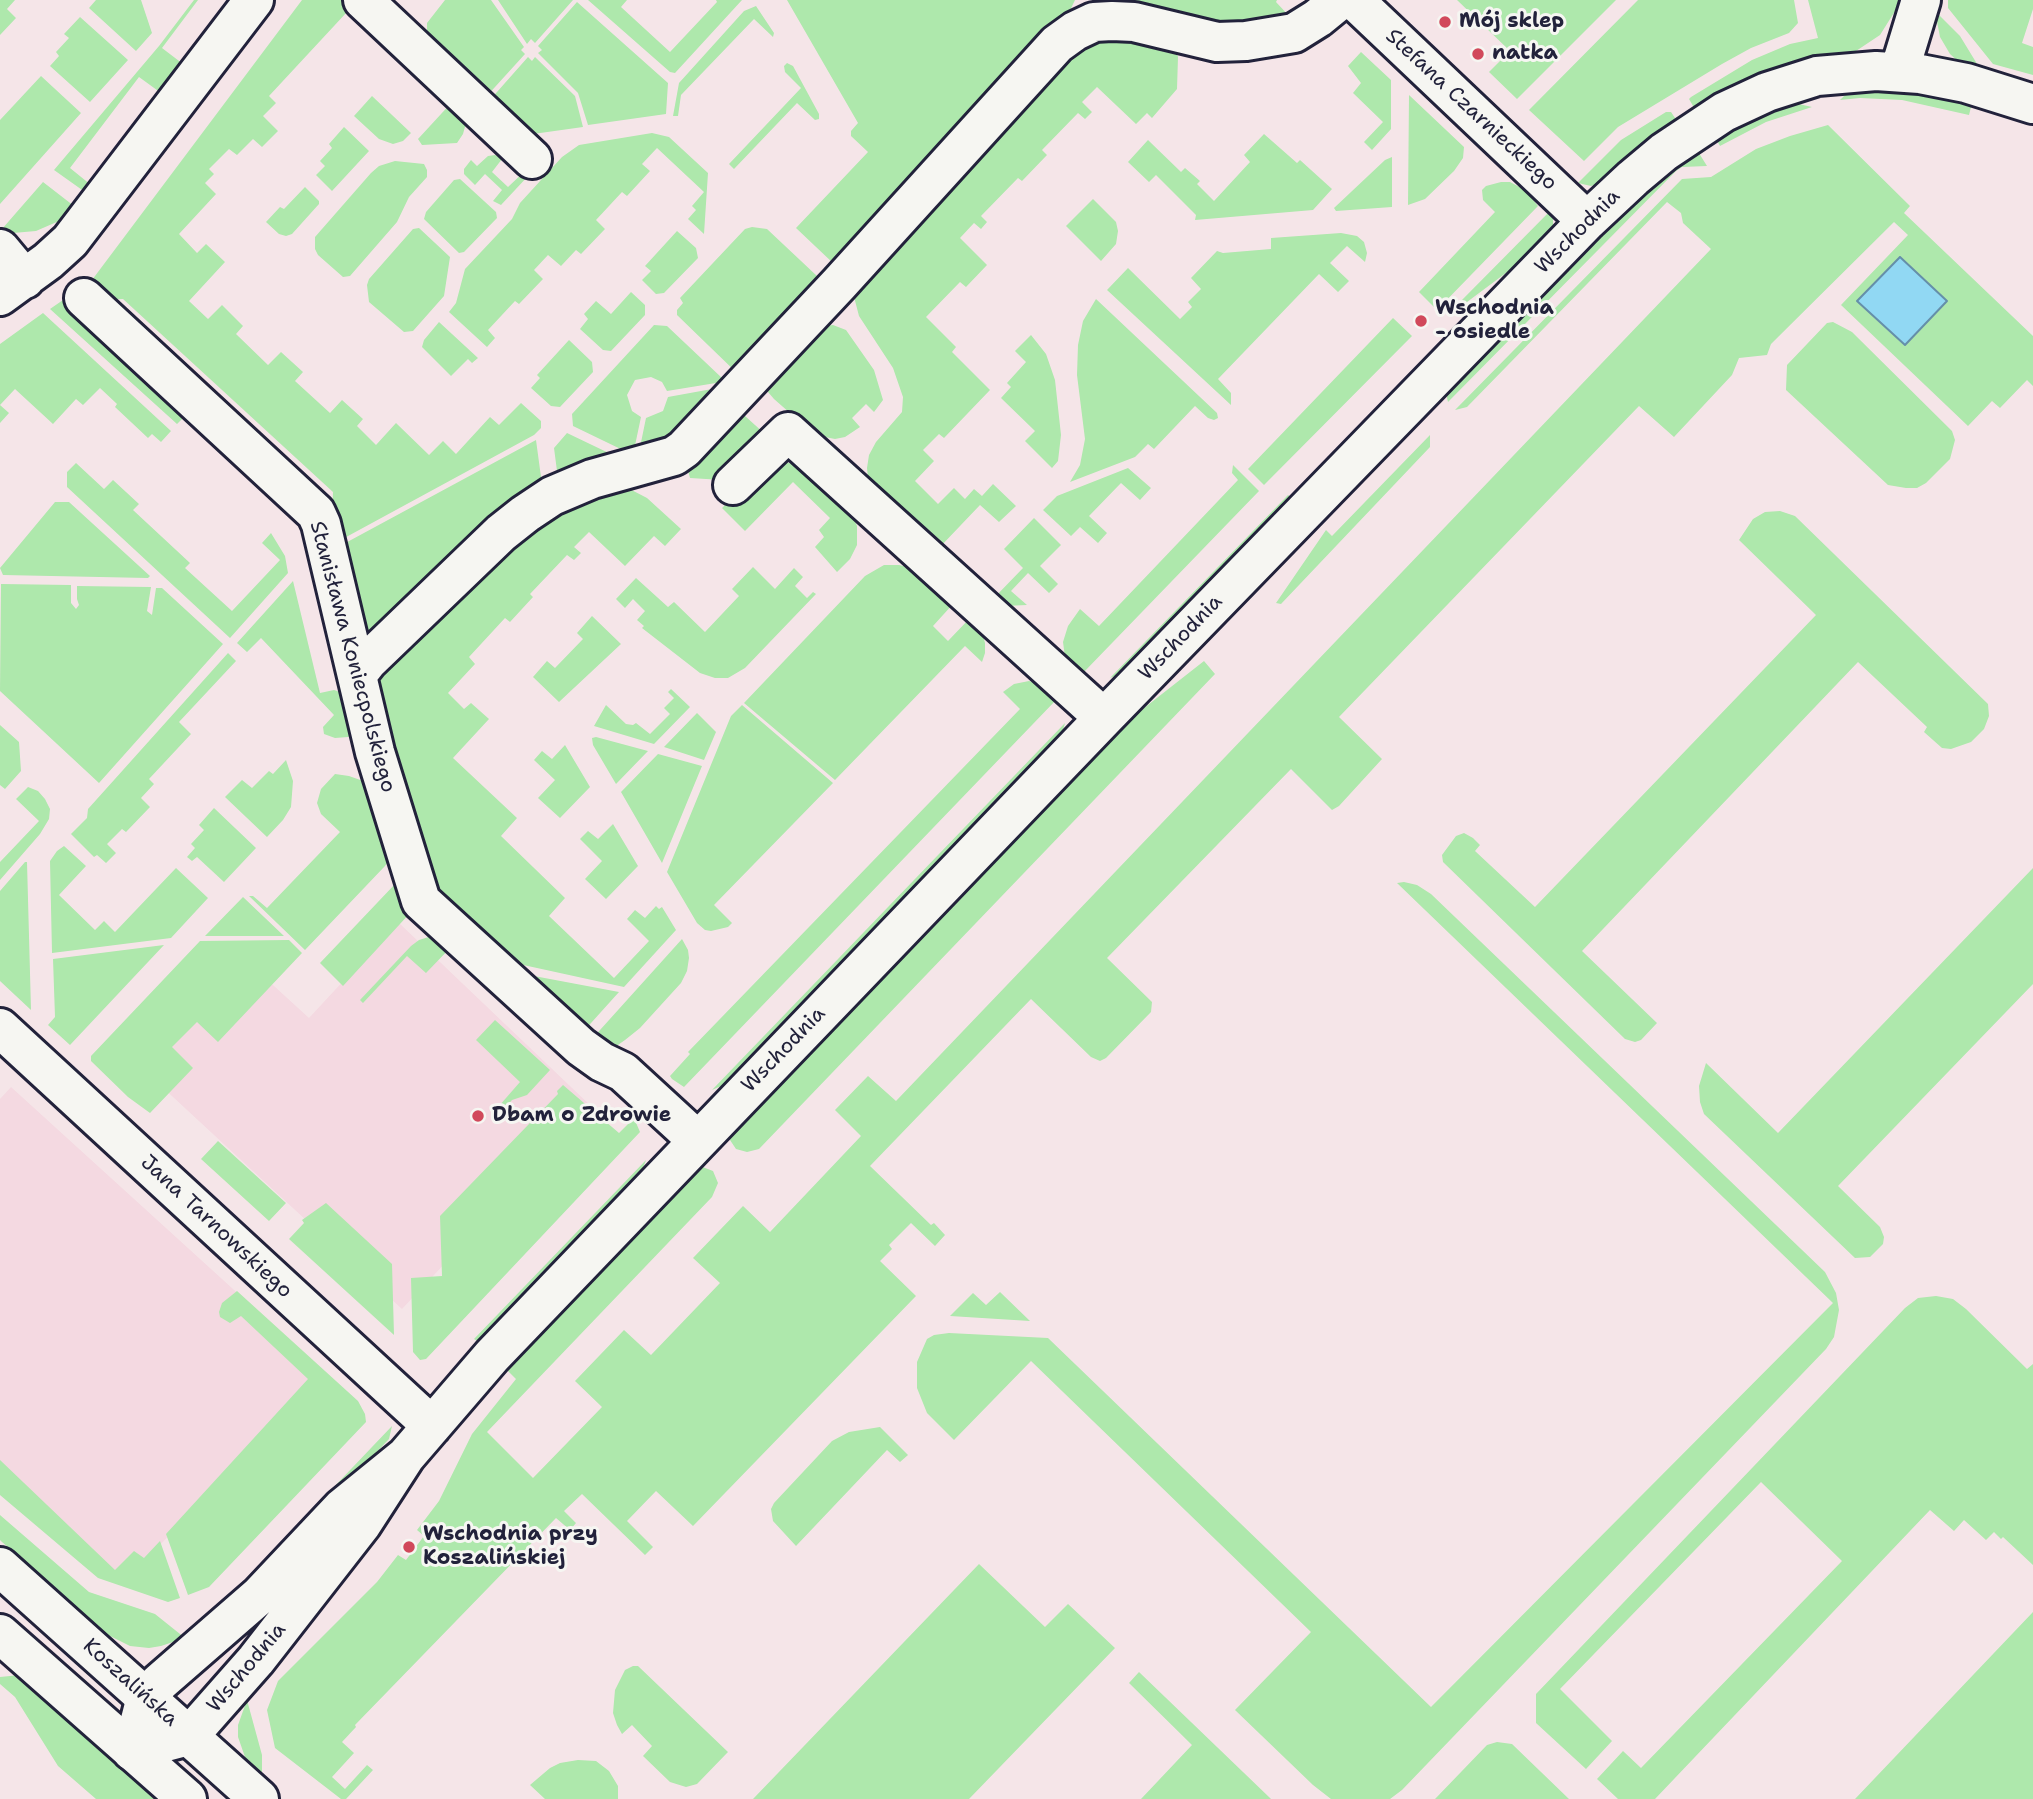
<!DOCTYPE html>
<meta charset="utf-8">
<style>
body{margin:0}
canvas{display:block;background:#f5e5e8}
</style>
<canvas width="2033" height="1799"></canvas>
<script>
const context = document.querySelector('canvas').getContext('2d');
context.lineJoin = 'round';
function fillPath(path, color) { context.fillStyle = color; context.fill(path, 'evenodd'); }
const shape = rows => new Path2D(rows.map(r => 'M' + r).join(''));
function strokePath(path, color, width, dash) { context.strokeStyle = color; context.lineWidth = width; context.lineCap = dash ? 'butt' : 'round'; context.setLineDash(dash || []); context.stroke(path); }
function write(font, color, halo, rows, align = 'center') {
  context.font = font + ' "Shantell Sans",sans-serif'; context.lineWidth = 6; context.setLineDash([]); context.textBaseline = 'middle'; context.strokeStyle = halo; context.fillStyle = color; for (const [text, x, y, turn = 0] of rows) {
    context.save(); context.translate(x, y); context.rotate((+turn || 0) * Math.PI / 180); context.textAlign = isNaN(turn) ? turn : align; if (halo) context.strokeText(text, 0, 0); context.fillText(text, 0, 0); context.restore();
  }
}
fillPath(shape([
 [398,922,592,1107,402,1309,146,1072,250,964,309,1018],
 [11,1087,322,1370,124,1584,0,1467,0,1099]
]), '#f4d9e1');
fillPath(shape([
 [0,0,15,0,7,9,16,18,0,35],
 [96,0,141,0,152,33,136,51,89,8],
 [194,0,198,0,162,48,183,64,161,93,139,77,70,168,91,185,85,192,54,170,159,46],
 [302,0,344,0,389,42,392,52,391,54,347,12,269,96,276,103,263,116,278,131,262,147,253,139,237,155,229,149,209,169,214,174,205,183,216,194,179,234,197,253,206,244,225,262,189,301,208,319,222,305,243,326,236,334,268,365,281,352,303,372,295,381,330,413,342,400,363,419,357,426,376,445,396,423,429,455,443,441,456,454,490,417,499,425,521,403,541,421,541,428,534,435,337,542,332,522,333,492,123,299,102,300,89,284],
 [445,0,491,0,524,47,521,50,525,54,485,98,427,40,427,23],
 [498,0,573,0,535,43,531,39,527,44],
 [588,0,627,0,621,7,670,52,717,2,716,0,742,0,675,73,670,72],
 [787,0,1075,0,1062,27,834,264,796,228,868,152,851,136,851,131,858,123],
 [1110,0,1277,0,1276,2,1290,17,1245,32,1121,11],
 [1457,0,1616,0,1517,99,1489,72,1510,51],
 [1638,0,1794,0,1798,23,1789,33,1751,48,1722,64,1618,127,1584,161,1529,110],
 [1808,0,1902,0,1880,35,1856,51,1696,111,1689,99,1691,97,1752,60,1790,44,1818,38],
 [1948,0,2033,0,2033,9,2022,43,2033,47,2033,75,1993,64,1948,8],
 [577,2,668,83,666,114,588,125,578,93,538,53,542,50,538,46],
 [756,6,774,33,773,37,754,19,681,95,678,116,673,116,679,83,744,11],
 [1935,11,1960,36,1982,72,1962,65,1950,54,1940,37],
 [80,17,128,60,90,102,50,66,59,56,56,52,69,38,64,34],
 [1096,34,1174,45,1178,57,1177,89,1152,118,1147,113,1136,124,1097,87,1082,102,1092,112,1085,119,1078,113,1042,150,1047,155,1022,181,1018,178,981,216,987,222,981,229,974,223,960,238,987,265,966,287,960,282,926,317,956,347,952,352,990,390,944,438,939,434,923,450,934,461,915,481,938,504,954,488,965,499,974,489,982,496,993,484,1016,506,999,522,980,505,940,547,873,489,868,478,867,468,869,455,876,442,902,412,903,397,893,368,859,316,853,293,1055,61],
 [1361,52,1391,80,1391,129,1372,150,1364,142,1383,122,1353,93,1361,83,1348,66],
 [528,57,532,61,535,57,575,96,583,127,526,135,489,101],
 [787,63,793,66,819,114,819,119,815,120,797,103,734,169,729,164,801,88,785,72,784,66],
 [41,76,81,113,0,204,0,120],
 [1851,89,1921,93,1972,103,1969,115,1902,100,1860,98,1840,100],
 [1409,95,1464,147,1463,158,1454,171,1425,199,1408,205],
 [372,96,411,133,403,141,393,144,379,139,354,116],
 [453,101,466,123,463,134,457,143,422,145,418,139],
 [1790,102,1812,107,1766,122,1720,146,1715,137],
 [1666,112,1671,112,1677,121,1603,182,1591,186,1578,183,1621,140],
 [1828,125,1910,206,1904,213,2033,336,2033,386,2027,380,2000,408,1992,401,1968,426,1841,305,1908,235,1894,222,1771,344,1767,355,1739,358,1732,375,1674,437,1639,406,1339,717,1382,759,1339,806,1332,810,1291,769,1107,958,1152,1002,1151,1012,1106,1058,1100,1061,1091,1057,1031,999,870,1166,931,1225,934,1223,945,1235,935,1246,911,1223,889,1245,892,1249,880,1261,916,1296,693,1526,656,1491,627,1521,653,1547,645,1555,582,1494,564,1511,576,1523,570,1530,556,1518,355,1725,356,1727,342,1742,354,1753,332,1777,345,1789,367,1765,373,1770,346,1799,341,1799,275,1748,267,1710,278,1681,377,1582,398,1555,406,1560,424,1536,417,1530,439,1501,472,1434,516,1379,506,1369,700,1166,713,1171,718,1183,712,1197,487,1432,533,1478,602,1407,575,1381,624,1330,651,1355,720,1283,693,1258,743,1206,770,1232,861,1136,835,1110,868,1076,896,1101,1711,249,1683,223,1681,213,1667,202,1467,407,1455,410,1682,179,1711,177,1756,149,1790,136],
 [344,127,369,151,332,191,316,175,325,166,320,161,332,148,329,144],
 [652,133,669,137,708,173,704,234,688,219,696,210,692,206,704,192,657,148,642,164,650,171,627,196,622,192,596,220,605,229,581,254,576,250,561,266,548,255,534,270,543,279,519,304,515,301,488,330,495,338,487,347,449,312,456,303,465,269,512,219,520,203,562,157,579,145],
 [1264,134,1297,163,1300,160,1332,189,1313,210,1195,220,1196,215,1156,175,1149,182,1128,162,1148,140,1181,172,1185,168,1200,181,1197,184,1214,201,1250,162,1244,155],
 [1697,150,1707,166,1682,167,1676,171,1448,402,1446,393,1600,234,1660,178],
 [495,155,502,159,492,172,508,187,526,170,529,175,501,205,493,201,502,190,485,174,475,185,464,174,464,169,471,160,477,166,488,156],
 [1392,157,1392,207,1336,211,1334,208,1385,160],
 [395,161,424,164,427,170,427,177,409,197,397,222,350,276,343,277,318,255,315,249,315,237,371,173,379,166],
 [460,179,496,212,497,218,464,252,459,253,424,219,426,212,454,180],
 [43,182,74,206,69,213,59,221,36,231,13,233,2,229],
 [1501,182,1510,182,1525,190,1538,206,1437,310,1419,292,1495,212,1483,200,1482,190,1486,186],
 [305,187,319,201,319,204,292,234,286,236,279,234,266,222,280,207,284,209],
 [1093,199,1116,222,1118,231,1116,244,1101,261,1066,226],
 [1553,208,1553,225,1530,255,1463,305,1460,302],
 [752,227,767,229,817,276,821,289,740,376,677,315,677,310,683,303,680,298,745,229],
 [419,228,450,257,444,296,413,331,404,332,369,302,367,285,369,279,413,229],
 [677,231,696,248,698,258,664,293,656,294,642,280,651,271,645,266],
 [1341,233,1357,236,1364,242,1367,253,1365,262,1347,246,1330,263,1349,281,1338,292,1319,274,1218,379,1231,393,1231,405,1107,290,1128,268,1180,319,1192,307,1188,302,1201,289,1191,278,1217,251,1223,253,1271,249,1271,238],
 [631,292,645,305,645,315,611,351,603,350,580,329,588,319,584,314,596,301,611,314],
 [1096,299,1217,413,1218,418,1214,420,1208,418,1195,406,1154,449,1148,444,1135,457,1070,482,1080,465,1085,439,1077,375,1078,345,1083,321],
 [63,300,69,303,189,412,177,424,50,309],
 [43,313,171,431,161,442,152,434,148,438,115,407,117,404,100,388,83,405,76,399,53,424,15,389,0,405,9,413,0,423,0,344],
 [1393,318,1412,336,1264,485,1248,469],
 [439,322,478,358,472,363,468,359,451,376,422,347,424,340],
 [1833,322,1852,332,1952,431,1955,440,1950,459,1926,483,1917,488,1906,488,1888,485,1786,390,1787,365,1827,323],
 [654,325,667,326,722,378,722,382,667,391,662,382,651,377,635,380,627,395,632,411,641,417,633,455,573,426,572,414],
 [833,325,846,330,874,370,883,400,874,412,866,404,852,418,860,427,845,437,835,439,815,435,774,399,768,392,766,383,820,327],
 [1031,335,1046,354,1055,380,1061,435,1058,461,1052,468,1025,441,1035,431,1001,398,1011,387,1007,383,1026,362,1015,351],
 [569,340,592,362,593,372,560,407,551,406,531,388,540,378,537,375],
 [723,387,676,445,638,457,646,418,663,411,668,397],
 [739,414,745,416,765,434,722,480,690,478,687,467],
 [567,433,615,456,570,482,557,471,554,448],
 [1430,435,1430,447,1281,604,1276,603,1326,530,1332,536],
 [536,440,541,477,541,495,364,655,338,547],
 [780,461,793,464,806,472,853,517,857,526,857,545,850,559,837,572,815,547,824,537,819,530,830,518,793,482,745,531,722,508,762,469],
 [76,463,104,489,113,480,139,504,133,510,190,563,185,568,232,611,280,560,262,543,271,533,285,556,288,573,230,638,67,487,67,472],
 [1233,465,1259,491,1083,673,1072,666,1065,657,1063,642,1068,626,1080,609,1099,626,1238,480,1232,473],
 [1128,468,1151,488,1140,500,1121,483,1089,516,1107,533,1098,543,1080,527,1071,536,1043,510,1057,496],
 [622,485,647,498,681,529,665,546,654,536,625,566,589,532,574,547,581,553,574,560,567,555,530,594,533,597,510,622,505,618,469,657,475,664,448,693,464,709,471,703,489,719,453,758,517,818,501,836,565,898,549,916,614,978,649,941,627,919,635,910,645,918,656,906,659,909,662,907,676,930,624,987,505,961,435,897,371,674,531,519],
 [1288,495,1293,499,1124,672,1110,678],
 [55,502,69,502,150,576,148,578,3,575,0,568],
 [1780,511,1795,516,1988,704,1989,716,1984,729,1971,742,1951,749,1942,748,1924,732,1927,727,1858,662,1582,951,1657,1023,1641,1040,1635,1042,1625,1039,1443,862,1442,855,1456,836,1464,833,1473,838,1480,845,1475,851,1535,907,1816,615,1739,540,1753,519,1765,512],
 [1034,518,1061,545,1040,566,1058,584,1049,593,1028,573,1011,591,1027,605,1005,606,993,599,1023,568,1004,549],
 [884,565,899,565,911,568,953,604,933,626,948,641,969,619,982,632,985,643,985,653,982,662,965,646,835,780,744,703,865,576],
 [753,567,775,589,794,568,803,577,795,586,807,598,813,592,816,594,745,668,728,678,715,678,700,673,642,628,644,626,637,620,645,611,633,599,625,608,616,599,636,578,668,607,674,602,705,632,739,596,732,589],
 [293,581,320,693,334,690,346,694,352,735,348,737,335,738,324,734,323,727,334,715,261,638,247,652,237,643],
 [1,584,71,585,71,603,76,609,79,605,77,599,77,586,151,587,147,611,152,615,156,588,162,588,223,644,99,783,0,691],
 [592,616,621,644,559,702,533,677,547,661,555,668,583,639,577,633],
 [228,653,236,661,179,722,191,734,149,779,154,784,141,798,150,807,126,832,122,829,107,844,116,853,106,863,97,855,94,857,71,834,87,818,88,809],
 [1204,661,1215,674,759,1149,747,1152,736,1149,730,1140,730,1133,1111,734],
 [1029,681,1038,684,1057,699,684,1087,672,1079,670,1076,690,1054,688,1052,1020,709,1003,692,1014,684],
 [671,689,690,707,654,744,594,726,606,705,626,724,633,725,636,723,650,734,670,714,664,708,674,698,668,692],
 [742,705,833,783,714,905,732,923,728,927,711,931,705,930,697,923,667,872,731,716],
 [697,713,716,732,704,760,664,747],
 [1065,723,1061,737,730,1082,712,1090],
 [0,725,19,742,21,771,5,789,0,785],
 [596,737,648,751,616,784,593,745,592,738],
 [565,745,590,787,560,818,538,798,555,780,534,760,542,751,552,759],
 [658,754,702,766,662,863,621,792],
 [286,760,293,781,291,807,283,820,267,837,225,797,242,780,252,788,269,771,273,774],
 [335,774,349,776,366,782,395,852,385,866,305,950,249,896,253,896,267,908,340,832,321,814,317,803,321,789],
 [28,787,38,791,45,799,50,809,49,819,40,834,0,880,0,862,39,821,16,799],
 [214,808,256,848,224,882,197,857,192,861,187,857,195,848,191,844,204,830,199,825],
 [613,824,638,866,606,899,585,879,602,861,580,839,588,831,598,839],
 [64,846,86,866,59,895,95,930,104,921,115,932,176,868,208,898,171,938,52,953,50,861,57,851],
 [25,862,27,862,31,1010,0,981,0,891],
 [2033,868,2033,984,1838,1186,1880,1227,1884,1237,1883,1244,1870,1257,1855,1258,1704,1114,1700,1102,1699,1086,1706,1063,1778,1133],
 [1404,882,1417,885,1431,894,1825,1272,1836,1293,1839,1310,1834,1337,1826,1349,1402,1790,1390,1799,1331,1799,1313,1785,1235,1710,1311,1632,1031,1361,954,1440,927,1413,917,1388,917,1362,927,1339,934,1335,949,1333,1048,1338,1431,1707,1833,1303,1397,883],
 [396,883,411,912,343,986,320,963],
 [243,897,284,936,205,936],
 [435,935,453,945,426,973,407,956,363,1003,360,1000,411,946,419,940],
 [682,939,688,950,689,958,687,971,681,983,640,1028,625,1040,615,1047,606,1047,591,1040],
 [289,940,302,953,218,1042,197,1022,172,1047,193,1068,150,1113,128,1097,91,1061,91,1056,200,941],
 [164,945,70,1045,48,1025,55,1017,53,959],
 [518,973,619,992,582,1033],
 [495,1020,550,1070,527,1095,512,1100,504,1109,499,1106,520,1082,476,1040],
 [563,1085,619,1133,634,1118,640,1132,426,1359,420,1360,413,1352,411,1278,442,1276,440,1216,558,1094,557,1091],
 [218,1141,286,1203,269,1221,201,1159],
 [646,1160,640,1176,479,1342,474,1339],
 [326,1203,392,1264,394,1335,289,1239,304,1223,302,1220],
 [237,1291,358,1401,365,1414,366,1422,209,1587,188,1595,166,1534,308,1379,241,1316,230,1323,220,1317,219,1312,222,1303],
 [1000,1292,1030,1321,950,1316,973,1293,986,1305],
 [1936,1296,1953,1299,1966,1309,2027,1369,2033,1364,2033,1565,2003,1537,2001,1539,1994,1532,1986,1540,1964,1520,1954,1531,1930,1510,1655,1799,1618,1799,1597,1779,1623,1751,1641,1768,1842,1561,1761,1482,1560,1689,1612,1741,1586,1769,1536,1723,1536,1694,1905,1308,1918,1298],
 [392,1426,389,1439,245,1591,211,1616],
 [880,1427,908,1455,900,1462,887,1450,796,1546,773,1521,771,1509,774,1503,832,1441,849,1432],
 [0,1460,115,1570,134,1551,144,1558,160,1541,180,1598,168,1602,98,1578,0,1495],
 [0,1515,89,1592,155,1614,185,1638,161,1646,149,1648,130,1646,108,1635,2,1542,0,1540],
 [979,1564,1045,1627,1068,1604,1115,1648,969,1799,753,1799],
 [2033,1612,2033,1799,1855,1799],
 [638,1666,728,1752,697,1784,686,1787,670,1782,643,1756,652,1746,632,1725,622,1734,617,1725,613,1713,615,1690,625,1670,633,1666],
 [1139,1672,1269,1797,1271,1799,1141,1799,1192,1745,1129,1683],
 [20,1675,162,1799,96,1799,58,1766,15,1697,0,1684,0,1677],
 [247,1700,262,1755,262,1775,245,1757,238,1737,238,1725],
 [1497,1742,1512,1744,1569,1799,1435,1799,1487,1745],
 [578,1760,596,1761,609,1771,618,1786,618,1799,545,1799,530,1785,550,1768,560,1763]
]), '#aee8ac');
const water = shape([
 [1900,257,1947,301,1905,345,1857,301,1900,257]
]);
fillPath(water, '#91d8f3');
strokePath(water, '#658fa9', 2);
const minor = shape([
 [363,0,532,159],
 [1354,0,1587,221],
 [1899,72,1921,0],
 [0,249,25,279],
 [0,296,48,261,70,241,254,0],
 [84,298,316,513,321,524,375,752,421,901,581,1047,602,1062,623,1072,697,1140],
 [733,485,788,432,1104,718],
 [357,675,368,661,501,533,525,514,552,496,592,479,674,456,684,449,839,284,1057,44,1075,31,1094,22,1112,21,1134,22,1217,42,1246,41,1294,33,1318,18,1340,0],
 [0,1028,432,1426],
 [406,1456,342,1508,260,1595,160,1682,146,1697,132,1751,189,1736,256,1660,362,1524,406,1456,492,1356,1104,718,1587,221,1633,178,1664,152,1724,112,1767,92,1817,76,1876,71,1920,74,1966,83,2033,104]
]);
const major = shape([
 [0,1567,259,1799],
 [0,1634,187,1799]
]);
strokePath(minor, '#22223b', 44);
strokePath(major, '#22223b', 44);
strokePath(minor, '#f6f6f2', 38);
strokePath(major, '#f6f6f2', 38);
for (const [x, y, r, color] of [
 [1445,22,7,"#d1495b"],
 [1478,54,7,"#d1495b"],
 [1421,321,7,"#d1495b"],
 [478,1116,7,"#d1495b"],
 [409,1547,7,"#d1495b"]
]) { const dot = new Path2D(); dot.arc(x, y, r, 0, 2 * Math.PI); context.fillStyle = color; context.fill(dot); strokePath(dot, '#f6f6f2', 2.5); }
write('bold 21px', '#22223b', '#f6f6f2', [
 ["Mój sklep",1459,22],
 ["natka",1492,54],
 ["Wschodnia",1435,309],
 ["- osiedle",1435,333],
 ["Dbam o Zdrowie",492,1116],
 ["Wschodnia przy",423,1535],
 ["Koszalińskiej",423,1559]
], 'left');
write('21px', '#22223b', '#f6f6f2', [
 ["Stefana Czarnieckiego",1471,110,43],
 ["Wschodnia",1578,232,-45],
 ["Wschodnia",1181,638,-46],
 ["Stanisława Koniecpolskiego",352,657,75],
 ["Wschodnia",784,1050,-46],
 ["Jana Tarnowskiego",216,1227,43],
 ["Wschodnia",247,1668,-50],
 ["Koszalińska",130,1683,42]
]);
</script>
